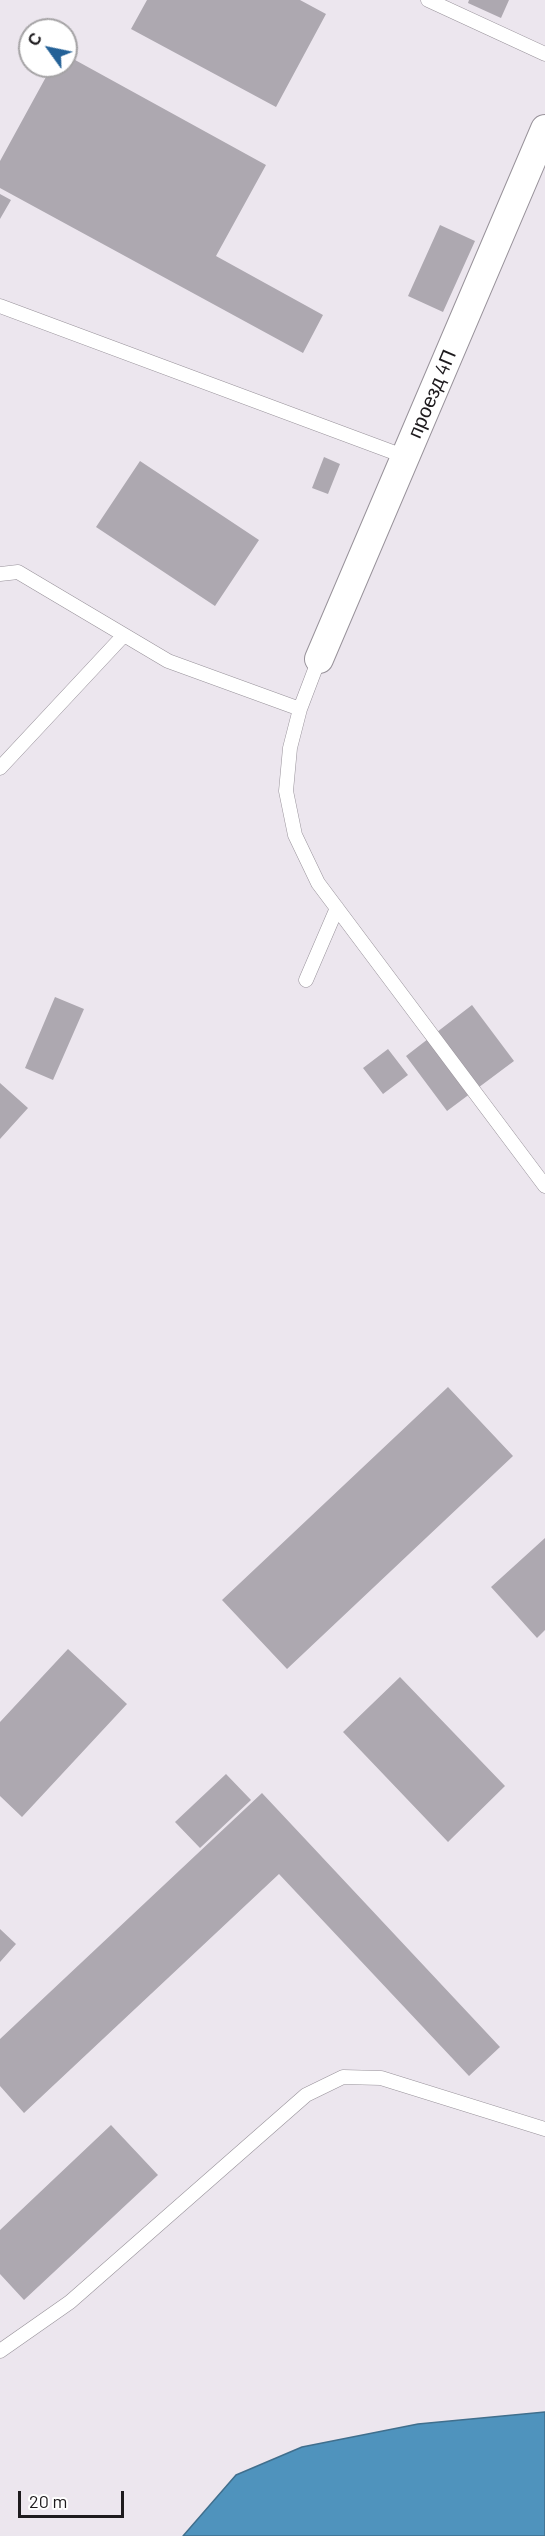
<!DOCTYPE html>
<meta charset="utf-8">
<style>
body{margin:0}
#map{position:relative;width:545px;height:2536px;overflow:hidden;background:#ece6ee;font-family:Barlow,sans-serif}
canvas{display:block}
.north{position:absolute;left:18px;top:18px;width:60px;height:60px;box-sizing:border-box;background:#fff;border:2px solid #a5a3a5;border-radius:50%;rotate:303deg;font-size:16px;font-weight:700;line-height:24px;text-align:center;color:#1d1a1d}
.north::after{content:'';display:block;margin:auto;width:21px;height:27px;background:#246197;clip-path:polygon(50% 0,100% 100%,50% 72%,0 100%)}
.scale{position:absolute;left:18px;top:2491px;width:106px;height:27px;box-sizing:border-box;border:3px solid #1d1a1d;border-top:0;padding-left:8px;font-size:18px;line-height:21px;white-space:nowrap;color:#1d1a1d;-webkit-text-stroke:4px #fff;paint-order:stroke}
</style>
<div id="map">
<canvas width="545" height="2536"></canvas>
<div class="north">С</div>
<div class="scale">20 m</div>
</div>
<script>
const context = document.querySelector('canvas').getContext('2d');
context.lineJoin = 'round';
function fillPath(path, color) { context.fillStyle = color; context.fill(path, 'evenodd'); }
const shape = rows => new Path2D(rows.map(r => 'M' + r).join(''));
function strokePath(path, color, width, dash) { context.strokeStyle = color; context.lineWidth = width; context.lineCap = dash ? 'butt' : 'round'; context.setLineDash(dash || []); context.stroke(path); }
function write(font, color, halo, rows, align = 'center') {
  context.font = font + ' Barlow,sans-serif'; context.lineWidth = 4.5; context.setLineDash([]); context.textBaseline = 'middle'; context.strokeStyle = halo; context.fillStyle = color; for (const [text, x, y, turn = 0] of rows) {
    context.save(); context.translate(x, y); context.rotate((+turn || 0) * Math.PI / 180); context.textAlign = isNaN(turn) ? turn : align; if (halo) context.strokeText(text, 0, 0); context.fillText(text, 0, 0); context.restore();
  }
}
const water = shape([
 [545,2412,545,2536,183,2536,236,2475,302,2447,418,2424,545,2412]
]);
fillPath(water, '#4f93bd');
strokePath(water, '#406f8d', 1.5);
fillPath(shape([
 [147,0,300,0,326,14,276,107,131,29],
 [469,0,509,0,501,18,468,3],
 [66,55,266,165,216,256,323,315,303,353,0,188,0,161,52,66,66,66],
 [0,194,11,200,0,219],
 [440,225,475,241,443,312,408,296],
 [324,457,340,464,328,494,312,488],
 [140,461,259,540,215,606,96,527],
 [55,997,84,1009,53,1080,25,1068],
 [472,1005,514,1061,447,1111,406,1056],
 [388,1049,408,1075,383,1094,363,1068],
 [0,1083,28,1108,0,1139],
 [448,1387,513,1456,287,1669,222,1600],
 [545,1538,545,1630,537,1638,491,1587],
 [68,1649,127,1704,22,1817,0,1796,0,1722],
 [400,1677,505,1786,448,1842,343,1732],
 [226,1774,251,1800,200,1848,175,1822],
 [262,1793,500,2047,469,2076,279,1874,24,2113,0,2086,0,2039],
 [0,1929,16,1944,0,1962],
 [111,2125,158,2175,24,2300,0,2274,0,2230]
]), '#ada8b0');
const lane = shape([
 [428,0,545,54],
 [0,306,406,457],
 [0,574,18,572,168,661,300,709],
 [319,659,300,709,290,748,286,791,295,835,318,883,545,1186],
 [0,768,124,635],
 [306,980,337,908],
 [0,2351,70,2302,306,2095,343,2077,381,2078,545,2129]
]);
const street = shape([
 [319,659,545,129]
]);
strokePath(lane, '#98929a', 15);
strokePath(street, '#98929a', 30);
strokePath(lane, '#fff', 14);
strokePath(street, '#fff', 28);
write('20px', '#1d1a1d', '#fff', [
 ["проезд 4П",432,394,-67]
]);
</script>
